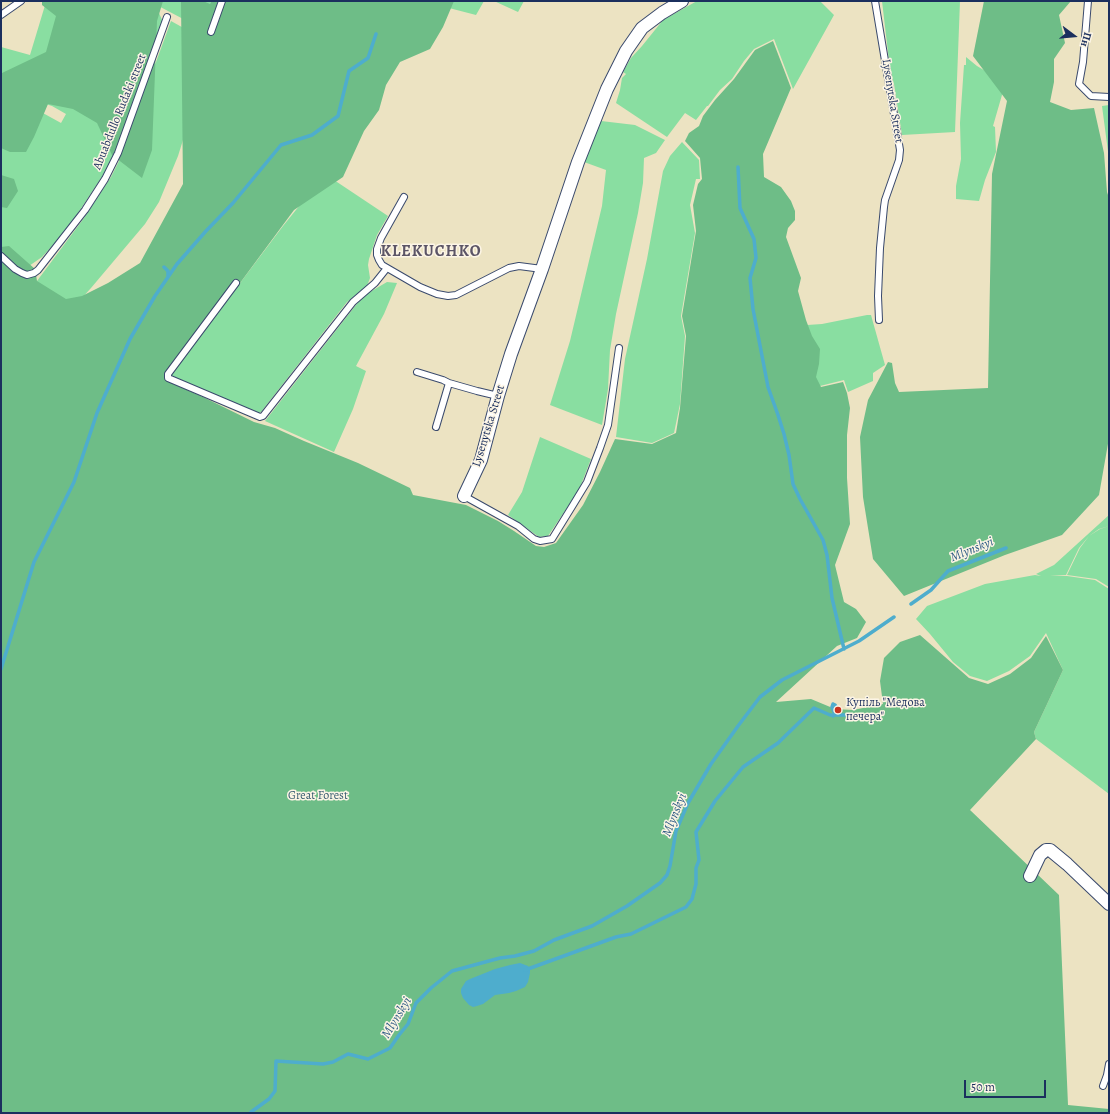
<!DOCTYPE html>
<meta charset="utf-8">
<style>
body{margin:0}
#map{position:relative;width:1110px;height:1114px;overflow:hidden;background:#ece3c2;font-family:Alegreya,serif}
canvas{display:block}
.frame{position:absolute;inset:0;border:2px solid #1b2f5e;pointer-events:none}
.north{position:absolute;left:1054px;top:16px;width:40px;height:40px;-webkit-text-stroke:3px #fcf5e5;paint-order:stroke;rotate:106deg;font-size:11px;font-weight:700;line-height:16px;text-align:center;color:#1b2f5e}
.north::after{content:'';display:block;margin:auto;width:14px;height:18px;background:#1b2f5e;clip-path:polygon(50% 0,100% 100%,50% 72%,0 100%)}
.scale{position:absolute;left:964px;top:1080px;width:82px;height:18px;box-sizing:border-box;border:2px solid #1b2f5e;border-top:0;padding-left:5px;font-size:12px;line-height:14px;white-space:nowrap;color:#1b2f5e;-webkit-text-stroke:3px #fcf5e5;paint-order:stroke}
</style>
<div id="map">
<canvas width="1110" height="1114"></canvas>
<div class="frame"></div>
<div class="north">Пн</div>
<div class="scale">50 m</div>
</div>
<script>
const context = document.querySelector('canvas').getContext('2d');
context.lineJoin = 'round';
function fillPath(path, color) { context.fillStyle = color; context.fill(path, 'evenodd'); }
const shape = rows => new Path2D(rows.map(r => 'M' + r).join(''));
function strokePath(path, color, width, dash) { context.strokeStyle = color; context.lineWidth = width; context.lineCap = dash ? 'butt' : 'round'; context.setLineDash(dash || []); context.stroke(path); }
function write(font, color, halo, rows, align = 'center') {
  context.font = font + ' Alegreya,serif'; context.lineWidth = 3; context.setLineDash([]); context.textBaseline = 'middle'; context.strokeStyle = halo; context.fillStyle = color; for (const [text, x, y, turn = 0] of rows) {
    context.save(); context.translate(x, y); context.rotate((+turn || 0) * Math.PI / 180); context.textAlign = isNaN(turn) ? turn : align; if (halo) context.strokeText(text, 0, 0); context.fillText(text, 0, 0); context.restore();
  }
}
fillPath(shape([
 [149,1,219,1,206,31],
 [453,1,484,1,476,15,449,8],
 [494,1,524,1,518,12],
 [697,1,820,1,834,15,793,89,774,39,754,49,744,61,732,79,720,90,708,106,707,106,696,120,685,113,667,137,616,103,620,90,622,78,626,74,623,72,631,58,642,46,663,20],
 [882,1,960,1,955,132,902,135,894,84,890,69],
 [46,2,141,2,159,13,163,22,114,155,102,177,72,222,55,243,42,257,29,266,1,251,1,102,32,107,61,123,66,114,52,106,1,90,1,47,30,55],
 [171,21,216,46,193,108,178,156,159,202,145,224,91,288,71,310,34,285,84,218,111,177,122,155],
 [966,57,977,66,999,79,1004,88,993,126,995,127,996,152,985,180,979,201,956,199,956,186,961,159,960,123,964,65,966,65],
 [1109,105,1109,159,1102,106],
 [601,121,635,125,665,140,656,153,644,158,643,183,638,213,616,314,610,350,608,389,602,425,550,405,570,341,602,206,606,170,584,162],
 [682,142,699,160,700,179,696,179,690,205,695,233,681,316,685,336,680,404,674,433,652,443,616,437,625,359,647,259,663,171,670,156],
 [325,174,388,216,377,235,369,259,368,265,370,278,367,286,347,302,261,412,259,413,170,376,283,226],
 [387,282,397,283,384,314,356,366,366,371,353,409,334,452,265,421,363,296],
 [867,315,871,315,885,365,873,373,873,381,848,392,844,380,800,391,807,325,822,324],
 [540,437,591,459,579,490,548,536,539,537,508,515,522,492],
 [1109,515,1109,526,1099,529,1089,536,1079,548,1066,575,1050,576,1067,576,1095,580,1109,589,1109,794,1036,739,1034,732,1063,670,1046,633,1030,656,1009,671,987,681,970,676,953,662,930,634,916,619,927,606,985,584,1035,575,1041,576,1036,574,1054,565],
 [1109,526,1109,587,1096,579,1067,575,1080,548,1089,536,1100,529]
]), '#89dea1');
fillPath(shape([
 [42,1,163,1,157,21,152,150,142,178,112,155,97,123,73,109,48,104,34,137,26,152,10,152,1,148,1,76,2,73,46,52,56,16,42,5],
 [181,1,203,1,210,4,212,1,454,1,443,27,430,49,400,62,386,85,379,110,364,131,343,177,294,210,240,283,234,281,176,358,164,376,169,382,203,397,254,422,275,428,304,441,358,463,410,488,413,495,466,505,498,521,514,531,536,546,544,547,556,543,583,505,600,472,615,439,652,444,676,433,680,408,686,336,682,316,696,231,693,205,698,184,702,179,700,158,685,141,689,133,699,126,703,116,715,100,734,79,755,50,773,41,791,88,763,154,764,177,781,187,791,201,795,211,795,220,788,228,786,237,801,278,798,291,806,320,812,336,820,349,819,364,816,377,821,387,843,382,847,393,850,408,847,435,847,478,850,524,835,565,844,602,856,609,866,622,857,638,837,646,776,702,811,699,835,709,853,710,883,704,880,681,884,658,900,642,920,635,969,678,988,684,1010,674,1031,658,1046,636,1063,670,1034,732,1036,739,970,810,1059,895,1068,1105,1109,1109,1109,1113,1,1113,1,247,9,246,35,269,37,281,66,299,82,296,108,283,140,263,183,184],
 [984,1,1071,1,1059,15,1065,43,1054,59,1054,82,1050,102,1071,110,1094,108,1104,153,1107,192,1109,198,1109,438,1099,495,1062,535,1005,555,904,596,873,559,863,497,860,437,868,400,888,362,892,363,895,383,899,392,988,388,992,174,1007,101,973,56],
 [1,175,14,179,18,191,7,208,1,207]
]), '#6ebd87');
fillPath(shape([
 [520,963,528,966,530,969,530,973,528,982,525,987,516,991,509,993,495,995,483,1004,477,1006,473,1007,469,1005,463,998,461,993,461,989,466,981,470,979,495,969,510,965]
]), '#4eadcd');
strokePath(shape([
 [738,167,740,208,754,239,756,258,750,278,753,309,768,387,778,415,784,434,789,455,793,484,800,499,823,540,827,555,832,598,844,649],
 [164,267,168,271,168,277],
 [911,604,931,590,948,571,1006,548],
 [1,669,34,562,74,482,97,413,130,339,155,296,177,264,206,231,233,203,281,145,312,135,338,116,349,71,368,58,376,34],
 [833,716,835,714,832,707,833,704,835,705,838,710],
 [525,970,583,949,616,937,631,934,686,907,692,899,696,884,696,868,699,860,696,832,715,801,743,767,778,743,814,708,830,715,847,715],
 [251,1113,251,1112,269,1099,275,1091,276,1061,323,1064,333,1062,348,1054,368,1059,390,1048,399,1035,408,1024,416,1003,431,988,452,971,500,958,515,956,534,951,554,940,592,926,627,906,660,883,667,875,670,866,676,831,688,803,711,764,738,726,760,697,782,680,859,641,894,617]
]), '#4eadcd', 3.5);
const lane = shape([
 [875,1,900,150,899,160,885,200,884,207,880,248,878,296,879,320],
 [1088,1,1083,62,1079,84,1091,96,1109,97],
 [1,15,21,1],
 [211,32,222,1],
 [404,197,381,238,377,249,377,255,379,260,382,265,420,287,437,294,448,296,456,295,509,268,519,266,542,269],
 [1,256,15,269,22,273,27,275,34,273,38,270,85,210,105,179,118,153,167,17],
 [236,283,168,374,168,378,260,417,263,416,353,302,375,283,387,268],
 [417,372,443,380,449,383],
 [436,427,449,383,477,391,498,396],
 [464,496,518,526,534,539,540,541,552,539,573,505,587,482,600,448,608,425,619,348],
 [1103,1086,1107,1075,1109,1064]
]);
const street = shape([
 [464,496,481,460,498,396,511,354,542,269,578,162,607,89,626,51,642,28,662,13,682,1],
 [1030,876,1040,855,1046,850,1050,850,1067,864,1109,904]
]);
strokePath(lane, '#3a4a6d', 8);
strokePath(street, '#3a4a6d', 14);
strokePath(lane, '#fff', 6);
strokePath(street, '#fff', 12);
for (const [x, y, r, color] of [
 [838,710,4,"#c8321e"]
]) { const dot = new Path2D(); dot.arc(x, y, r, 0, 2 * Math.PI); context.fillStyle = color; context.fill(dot); strokePath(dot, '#fcf5e5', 1.5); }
write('12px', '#1b2f5e', '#fcf5e5', [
 ["Lysenytska Street",892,101,81],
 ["Abuabdullo Rudaki street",120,112,-68],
 ["Lysenytska Street",489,426,-73]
]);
write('12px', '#1b2f5e', '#fcf5e5', [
 ["Купіль \"Медова",846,703],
 ["печера\"",846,717]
], 'left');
write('12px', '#365b6f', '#fcf5e5', [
 ["Great Forest",318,796]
]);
write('italic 13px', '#2d5b85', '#fcf5e5', [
 ["Mlynskyi",972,550,-22],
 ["Mlynskyi",675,815,-68],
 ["Mlynskyi",397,1018,-59]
]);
context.letterSpacing = '1px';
write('bold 16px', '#5c5566', '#fcf5e5', [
 ["KLEKUCHKO",431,252]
]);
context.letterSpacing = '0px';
</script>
